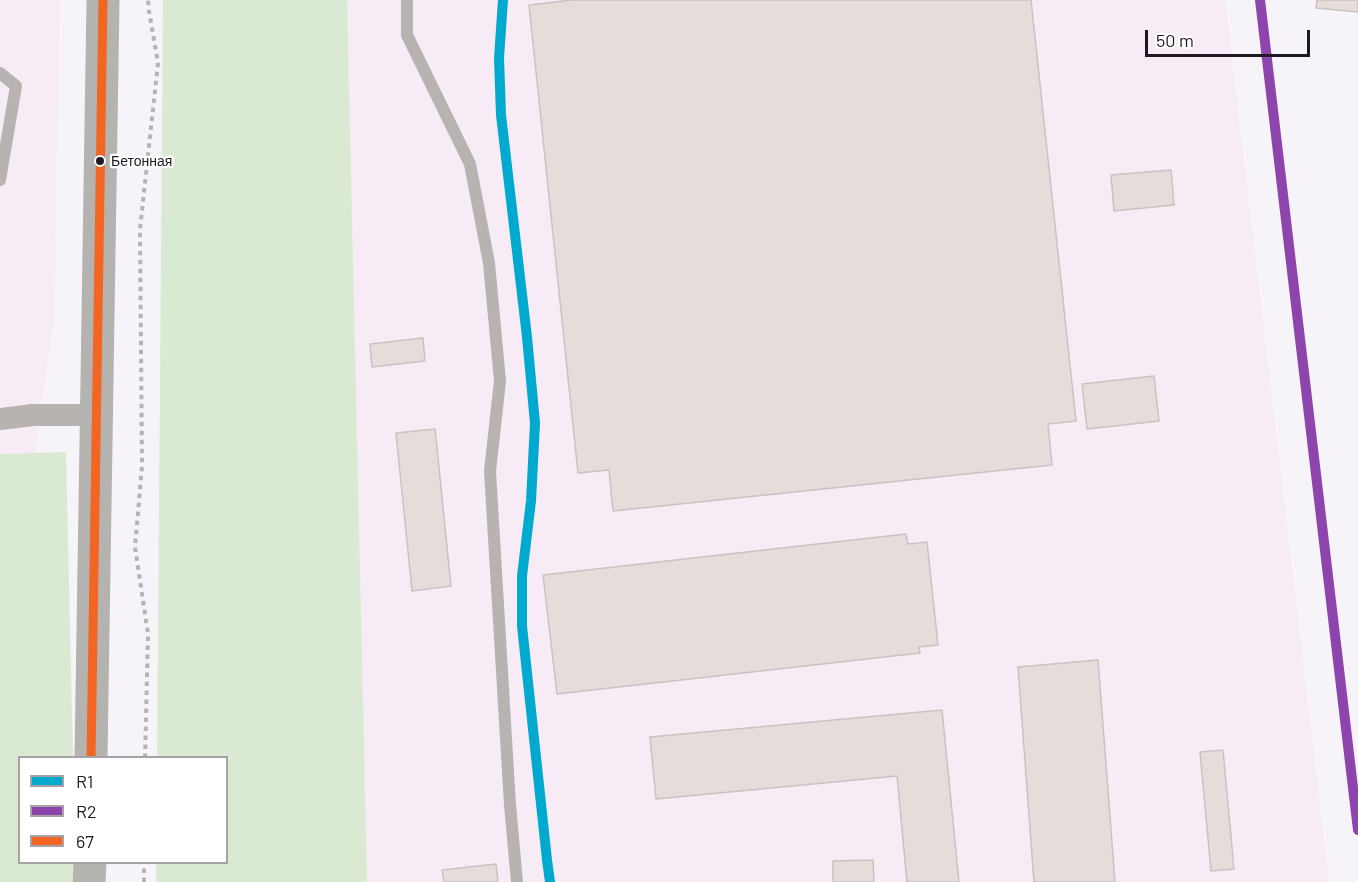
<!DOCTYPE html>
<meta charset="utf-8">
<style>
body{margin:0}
#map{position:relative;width:1358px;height:882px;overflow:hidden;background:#f6f4f9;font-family:Barlow,sans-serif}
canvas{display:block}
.legend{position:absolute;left:18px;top:756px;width:210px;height:108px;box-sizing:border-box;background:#fff;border:2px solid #a5a3a8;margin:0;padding:8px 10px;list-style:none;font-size:18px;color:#1e1925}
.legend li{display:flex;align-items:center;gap:12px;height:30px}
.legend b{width:30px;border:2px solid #a5a3a8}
.scale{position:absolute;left:1145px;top:30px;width:165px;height:27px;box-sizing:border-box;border:3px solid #1e1925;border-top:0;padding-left:8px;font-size:18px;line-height:21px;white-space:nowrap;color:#1e1925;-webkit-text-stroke:4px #fff;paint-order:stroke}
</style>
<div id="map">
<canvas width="1358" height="882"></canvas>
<ul class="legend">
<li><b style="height:8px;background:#00a9ce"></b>R1</li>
<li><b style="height:8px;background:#8e44ad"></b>R2</li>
<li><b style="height:8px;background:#f26522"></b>67</li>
</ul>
<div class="scale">50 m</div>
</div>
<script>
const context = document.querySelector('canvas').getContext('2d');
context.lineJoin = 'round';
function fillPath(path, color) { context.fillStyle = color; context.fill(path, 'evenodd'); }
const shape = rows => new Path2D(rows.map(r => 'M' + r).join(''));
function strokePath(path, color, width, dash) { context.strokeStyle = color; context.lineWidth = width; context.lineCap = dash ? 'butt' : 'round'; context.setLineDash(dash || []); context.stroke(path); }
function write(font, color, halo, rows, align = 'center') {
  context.font = font + ' Barlow,sans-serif'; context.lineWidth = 4.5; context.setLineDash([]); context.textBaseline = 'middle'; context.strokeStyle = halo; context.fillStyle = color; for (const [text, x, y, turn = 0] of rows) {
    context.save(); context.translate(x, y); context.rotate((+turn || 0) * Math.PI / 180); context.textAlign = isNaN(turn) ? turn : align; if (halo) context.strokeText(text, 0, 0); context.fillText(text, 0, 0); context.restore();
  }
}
fillPath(shape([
 [0,0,60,0,54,317,0,710],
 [247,0,1225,0,1329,882,211,882,226,862,226,758]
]), '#f7ebf6');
fillPath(shape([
 [163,0,347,0,367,882,156,882,156,863,226,862,226,758,157,757],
 [66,452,73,757,20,758,20,862,73,863,72,882,0,882,0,454]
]), '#daead2');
const building = shape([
 [572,0,1031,0,1076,421,1048,424,1052,465,613,511,609,470,578,473,529,5,572,0],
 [1317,0,1358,0,1358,12,1316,8,1317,0],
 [1171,170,1174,205,1114,211,1111,175,1171,170],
 [423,338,425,361,372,367,370,344,423,338],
 [1154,376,1159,421,1087,429,1082,384,1154,376],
 [435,429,451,586,412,591,396,433,435,429],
 [906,534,908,544,927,542,938,645,919,647,920,653,557,694,543,575,906,534],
 [1098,660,1115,882,1034,882,1018,667,1098,660],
 [942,710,959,882,907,882,897,776,656,799,650,737,942,710],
 [1223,750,1234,869,1211,871,1200,752,1223,750],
 [873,860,874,882,833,882,833,861,873,860],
 [496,864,498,882,444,882,442,870,496,864]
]);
fillPath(building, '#e6dddb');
strokePath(building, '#c9c2c1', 1.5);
strokePath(shape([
 [145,758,148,634,135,547,142,466,140,229,158,63,149,11,148,0],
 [144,882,144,862]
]), '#b5b3b3', 4, [4.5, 4.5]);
strokePath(shape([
 [407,0,407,35,470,164,489,263,500,381,490,471,510,805,517,882],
 [0,73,16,86,0,180]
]), '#b6b3b0', 12);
strokePath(shape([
 [0,419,33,415,96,415]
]), '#b6b3b0', 22);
strokePath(shape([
 [91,758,103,0],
 [89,882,90,862]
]), '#b5b3af', 33);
strokePath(shape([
 [91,758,103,0]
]), '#f26522', 9);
strokePath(shape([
 [503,0,499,58,501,115,527,337,535,423,531,501,522,576,522,626,547,860,550,882]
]), '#00a9ce', 10);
strokePath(shape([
 [1260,0,1358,830]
]), '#8e44ad', 10);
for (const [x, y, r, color] of [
 [100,161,5,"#1e1925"]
]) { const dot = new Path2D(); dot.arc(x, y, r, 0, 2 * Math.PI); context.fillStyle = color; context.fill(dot); strokePath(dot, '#fff', 2); }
write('14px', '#1e1925', '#fff', [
 ["Бетонная",111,161]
], 'left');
</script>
